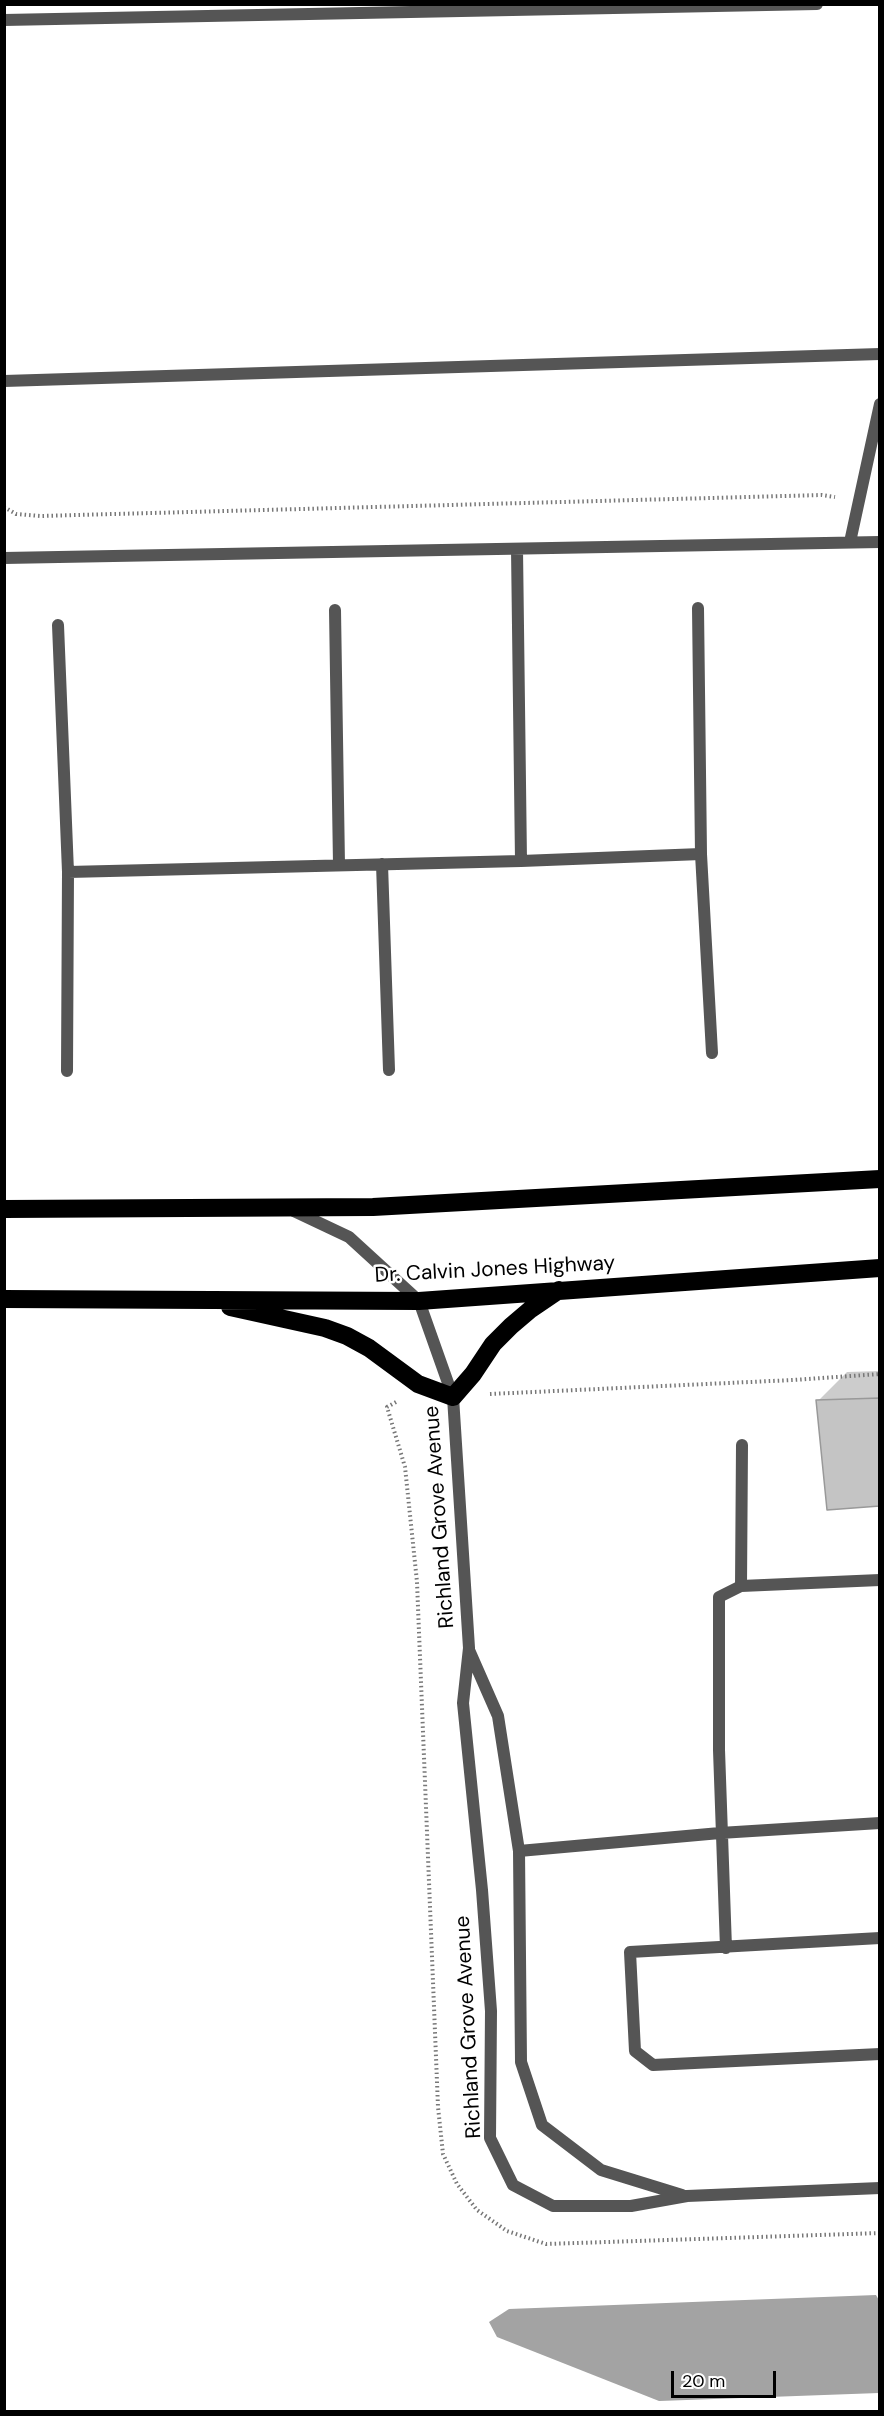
<!DOCTYPE html>
<style>
body{margin:0}
#map{position:relative;width:884px;height:2416px;overflow:hidden;background:#fff;font-family:"DM Sans",sans-serif}
canvas{display:block}
.frame{position:absolute;inset:0;border:6px solid #000;pointer-events:none}
.scale{position:absolute;left:671px;top:2371px;width:105px;height:27px;box-sizing:border-box;border:3px solid #000;border-top:0;padding-left:8px;font-size:18px;line-height:21px;white-space:nowrap;color:#000;-webkit-text-stroke:4px #fff;paint-order:stroke}
</style>
<div id="map">
<canvas width="884" height="2416"></canvas>
<div class="frame"></div>
<div class="scale">20 m</div>
</div>
<script>
const context = document.querySelector('canvas').getContext('2d');
context.lineJoin = 'round';
function fillPath(path, color) { context.fillStyle = color; context.fill(path, 'evenodd'); }
const shape = rows => new Path2D(rows.map(r => 'M' + r).join(''));
function strokePath(path, color, width, dash) { context.strokeStyle = color; context.lineWidth = width; context.lineCap = dash ? 'butt' : 'round'; context.setLineDash(dash || []); context.stroke(path); }
function write(font, color, halo, rows, align = 'center') {
  context.font = font + ' "DM Sans",sans-serif'; context.lineWidth = 5; context.setLineDash([]); context.textBaseline = 'middle'; context.strokeStyle = halo; context.fillStyle = color; for (const [text, x, y, turn = 0] of rows) {
    context.save(); context.translate(x, y); context.rotate((+turn || 0) * Math.PI / 180); context.textAlign = isNaN(turn) ? turn : align; if (halo) context.strokeText(text, 0, 0); context.fillText(text, 0, 0); context.restore();
  }
}
fillPath(shape([
 [876,2295,880,2302,879,2393,659,2401,497,2337,489,2322,509,2309]
]), '#a3a3a3');
fillPath(shape([
 [880,1371,880,1504,818,1401,847,1372]
]), '#0003');
const building = shape([
 [880,1398,880,1506,827,1510,816,1400,880,1398]
]);
fillPath(building, '#c4c4c4');
strokePath(building, '#999', 1.5);
strokePath(shape([
 [4,507,16,514,40,516,822,495,835,497],
 [490,1394,793,1380,880,1374],
 [396,1402,387,1407,405,1467,417,1582,438,2107,443,2154,457,2184,477,2210,507,2231,546,2244,880,2233]
]), '#777', 4, [1.5, 3]);
strokePath(shape([
 [4,20,817,4],
 [4,381,880,354],
 [850,542,880,404],
 [517,549,521,861,701,854,698,608],
 [4,558,880,542],
 [335,610,339,865],
 [58,625,68,872],
 [701,854,712,1053],
 [382,864,389,1070],
 [67,1071,68,872,521,861],
 [741,1586,742,1445],
 [519,1851,720,1833,880,1823],
 [880,1938,630,1952,635,2051,653,2065,880,2054],
 [726,1948,719,1750,719,1597,741,1586,880,1580]
]), '#555', 12);
strokePath(shape([
 [294,1211,349,1237,419,1301,453,1397,469,1648,463,1703,482,1890,491,2011,490,2138,513,2185,553,2206,631,2206,687,2196,880,2188],
 [469,1650,498,1716,519,1851,521,2062,542,2125,601,2170,682,2195]
]), '#555', 12);
strokePath(shape([
 [4,1209,373,1207,880,1179],
 [4,1299,419,1301,880,1268],
 [230,1307,325,1328,347,1336,369,1348,418,1384,453,1397,473,1374,493,1344,511,1326,531,1309,559,1290]
]), '#000', 18);
write('21px', '#000', '#fff', [
 ["Dr. Calvin Jones Highway",495,1270,-3],
 ["Richland Grove Avenue",440,1517,-94],
 ["Richland Grove Avenue",469,2027,-93]
]);
</script>
